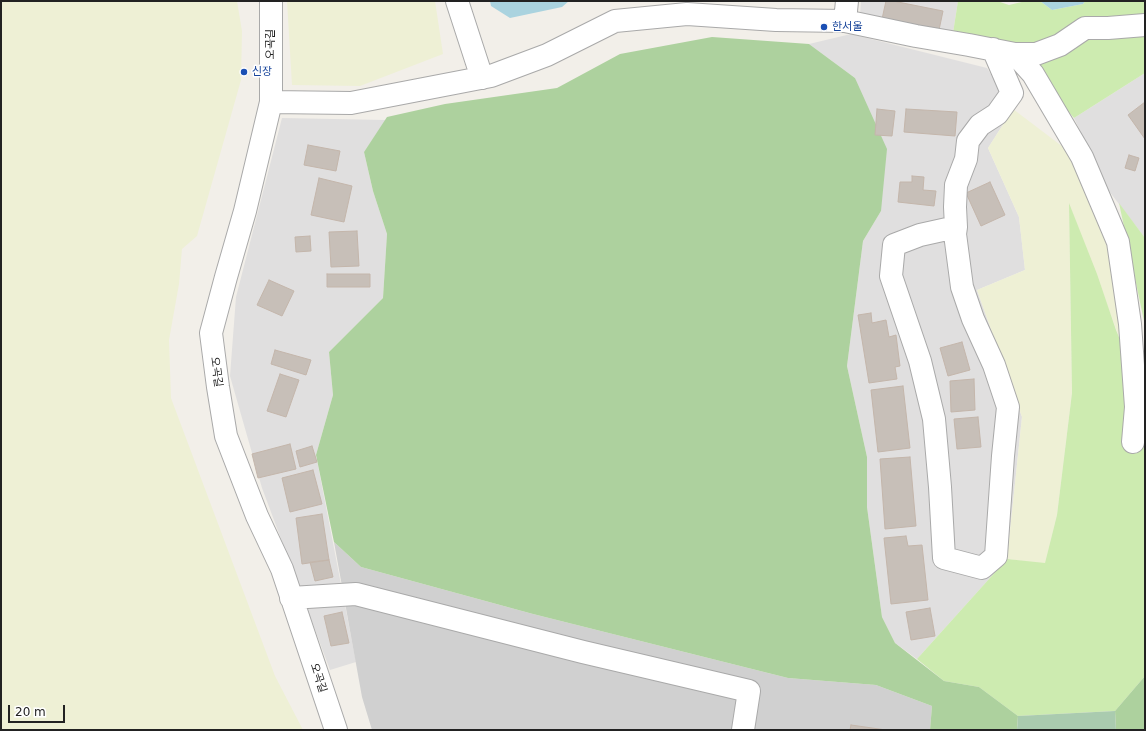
<!DOCTYPE html>
<meta charset="utf-8">
<style>
body{margin:0}
#map{position:relative;width:1146px;height:731px;overflow:hidden;background:#f2efe9;font-family:"DejaVu Sans",sans-serif}
canvas{display:block}
.frame{position:absolute;inset:0;border:2px solid #222;pointer-events:none}
.scale{position:absolute;left:8px;top:705px;width:57px;height:18px;box-sizing:border-box;border:2px solid #222;border-top:0;padding-left:5px;font-size:12px;line-height:14px;white-space:nowrap;color:#222;-webkit-text-stroke:3px #fff;paint-order:stroke}
</style>
<div id="map">
<canvas width="1146" height="731"></canvas>
<div class="frame"></div>
<div class="scale">20 m</div>
</div>
<script>
const context = document.querySelector('canvas').getContext('2d');
context.lineJoin = 'round';
function fillPath(path, color) { context.fillStyle = color; context.fill(path, 'evenodd'); }
const shape = rows => new Path2D(rows.map(r => 'M' + r).join(''));
function strokePath(path, color, width, dash) { context.strokeStyle = color; context.lineWidth = width; context.lineCap = dash ? 'butt' : 'round'; context.setLineDash(dash || []); context.stroke(path); }
function write(font, color, halo, rows, align = 'center') {
  context.font = font + ' "DejaVu Sans","Noto Sans KR",sans-serif'; context.lineWidth = 3; context.setLineDash([]); context.textBaseline = 'middle'; context.strokeStyle = halo; context.fillStyle = color; for (const [text, x, y, turn = 0] of rows) {
    context.save(); context.translate(x, y); context.rotate((+turn || 0) * Math.PI / 180); context.textAlign = isNaN(turn) ? turn : align; if (halo) context.strokeText(text, 0, 0); context.fillText(text, 0, 0); context.restore();
  }
}
fillPath(shape([
 [861,1,958,1,953,33,860,14],
 [851,34,987,68,1013,109,988,148,1019,217,1025,270,977,290,1022,417,1007,559,917,659,895,643,882,617,867,507,867,457,847,366,863,241,881,211,855,78,809,44],
 [1145,73,1145,238,1109,191,1074,118],
 [282,118,386,120,364,152,373,191,387,234,383,298,329,352,333,395,316,455,356,662,330,670,262,488,230,376,236,297]
]), '#e0dfdf');
fillPath(shape([
 [334,542,361,567,533,614,788,678,876,685,932,706,930,730,372,730,362,697]
]), '#d0d0d0');
fillPath(shape([
 [1,1,237,1,242,31,241,80,197,236,182,249,179,284,169,340,171,398,275,676,303,730,1,730],
 [287,1,435,1,443,54,360,86,292,85],
 [1013,109,1071,153,1110,241,1124,350,1069,204,1072,393,1057,515,1045,564,1007,559,1022,417,977,290,1025,270,1019,217,988,148]
]), '#eef0d5');
fillPath(shape([
 [958,1,997,1,1009,5,1026,1,1040,1,1052,10,1083,4,1085,1,1145,1,1145,73,1074,118,1010,44,953,33],
 [1069,203,1097,274,1116,330,1145,399,1145,676,1115,711,1018,716,979,687,944,681,917,659,1007,559,1045,563,1057,515,1072,393],
 [1119,203,1145,238,1145,321,1144,321]
]), '#cdebb0');
fillPath(shape([
 [712,37,809,44,855,78,887,149,881,211,863,241,847,366,867,457,867,507,882,617,895,643,944,681,979,687,1018,716,1017,730,930,730,932,706,876,685,788,678,533,614,361,567,334,542,316,455,333,395,329,352,383,298,387,234,373,191,364,152,387,117,445,104,557,88,620,54],
 [1145,676,1145,730,1116,730,1115,711]
]), '#add19e');
fillPath(shape([
 [1115,711,1116,730,1017,730,1018,716]
]), '#aacbaf');
fillPath(shape([
 [490,1,569,1,562,7,510,18,491,6],
 [1040,1,1085,1,1083,4,1052,10]
]), '#aad3df');
const building = shape([
 [886,1,893,1,943,11,939,30,882,19,886,1],
 [1145,102,1145,139,1128,115,1145,102],
 [877,109,895,111,892,136,875,135,877,109],
 [906,109,957,112,955,136,904,132,906,109],
 [308,145,340,151,336,171,304,165,308,145],
 [1129,155,1139,158,1135,171,1125,168,1129,155],
 [912,176,924,177,923,190,936,191,934,206,898,202,900,182,912,182,912,176],
 [319,178,352,186,344,222,311,215,319,178],
 [990,182,1005,215,981,226,966,193,990,182],
 [357,231,359,266,331,267,329,232,357,231],
 [310,236,311,251,296,252,295,237,310,236],
 [327,274,370,274,370,287,327,287,327,274],
 [269,280,294,291,282,316,257,305,269,280],
 [871,313,872,323,886,320,889,337,896,335,900,366,895,367,897,379,869,383,858,315,871,313],
 [962,342,970,370,948,376,940,348,962,342],
 [275,350,311,360,306,375,271,364,275,350],
 [280,374,299,380,286,417,267,411,280,374],
 [974,379,975,410,951,412,950,381,974,379],
 [903,386,910,448,878,452,871,390,903,386],
 [978,417,981,447,957,449,954,419,978,417],
 [290,444,296,469,258,478,252,454,290,444],
 [312,446,317,462,300,467,296,451,312,446],
 [910,457,916,526,885,529,880,459,910,457],
 [313,470,322,504,290,512,282,478,313,470],
 [322,514,329,560,302,564,296,518,322,514],
 [906,536,908,546,922,545,928,600,891,604,884,538,906,536],
 [329,560,333,577,315,581,310,562,329,560],
 [930,608,935,636,911,640,906,612,930,608],
 [342,612,349,643,331,646,324,616,342,612],
 [851,725,886,730,850,730,851,725]
]);
fillPath(building, '#c7bfb8');
strokePath(building, '#c4b6ab', 1);
const minor = shape([
 [271,1,271,102,245,211,226,277,211,333,218,387,226,436,257,516,282,569,336,730],
 [457,1,482,78],
 [845,21,847,1],
 [1015,54,1036,54,1060,45,1085,28,1108,28,1145,25],
 [271,102,351,103,491,76,547,55,615,21,687,14,776,20,845,21,916,36,969,45,1015,54,1033,74,1082,157,1118,242,1130,324,1136,407,1133,442],
 [956,227,920,235,894,245,891,276,920,361,934,419,940,487,944,558,982,568,996,556,1003,456,1008,407,994,365,973,319,962,287,955,234,956,227,955,207,956,185,966,159,968,141,980,125,997,114,1012,93,993,49],
 [291,598,356,594,583,652,749,691,743,730]
]);
strokePath(minor, '#a9a9a9', 24);
strokePath(minor, '#fff', 22);
for (const [x, y, r, color] of [
 [824,27,4,"#1a4fb4"],
 [244,72,4,"#1a4fb4"]
]) { const dot = new Path2D(); dot.arc(x, y, r, 0, 2 * Math.PI); context.fillStyle = color; context.fill(dot); strokePath(dot, '#fff', 1.5); }
write('11px', '#164399', '#fff', [
 ["한서울",832,27],
 ["신장",252,72]
], 'left');
write('11px', '#222', '#fff', [
 ["오곡길",271,44,-90],
 ["오곡길",216,372,82],
 ["오곡길",318,678,72]
]);
</script>
